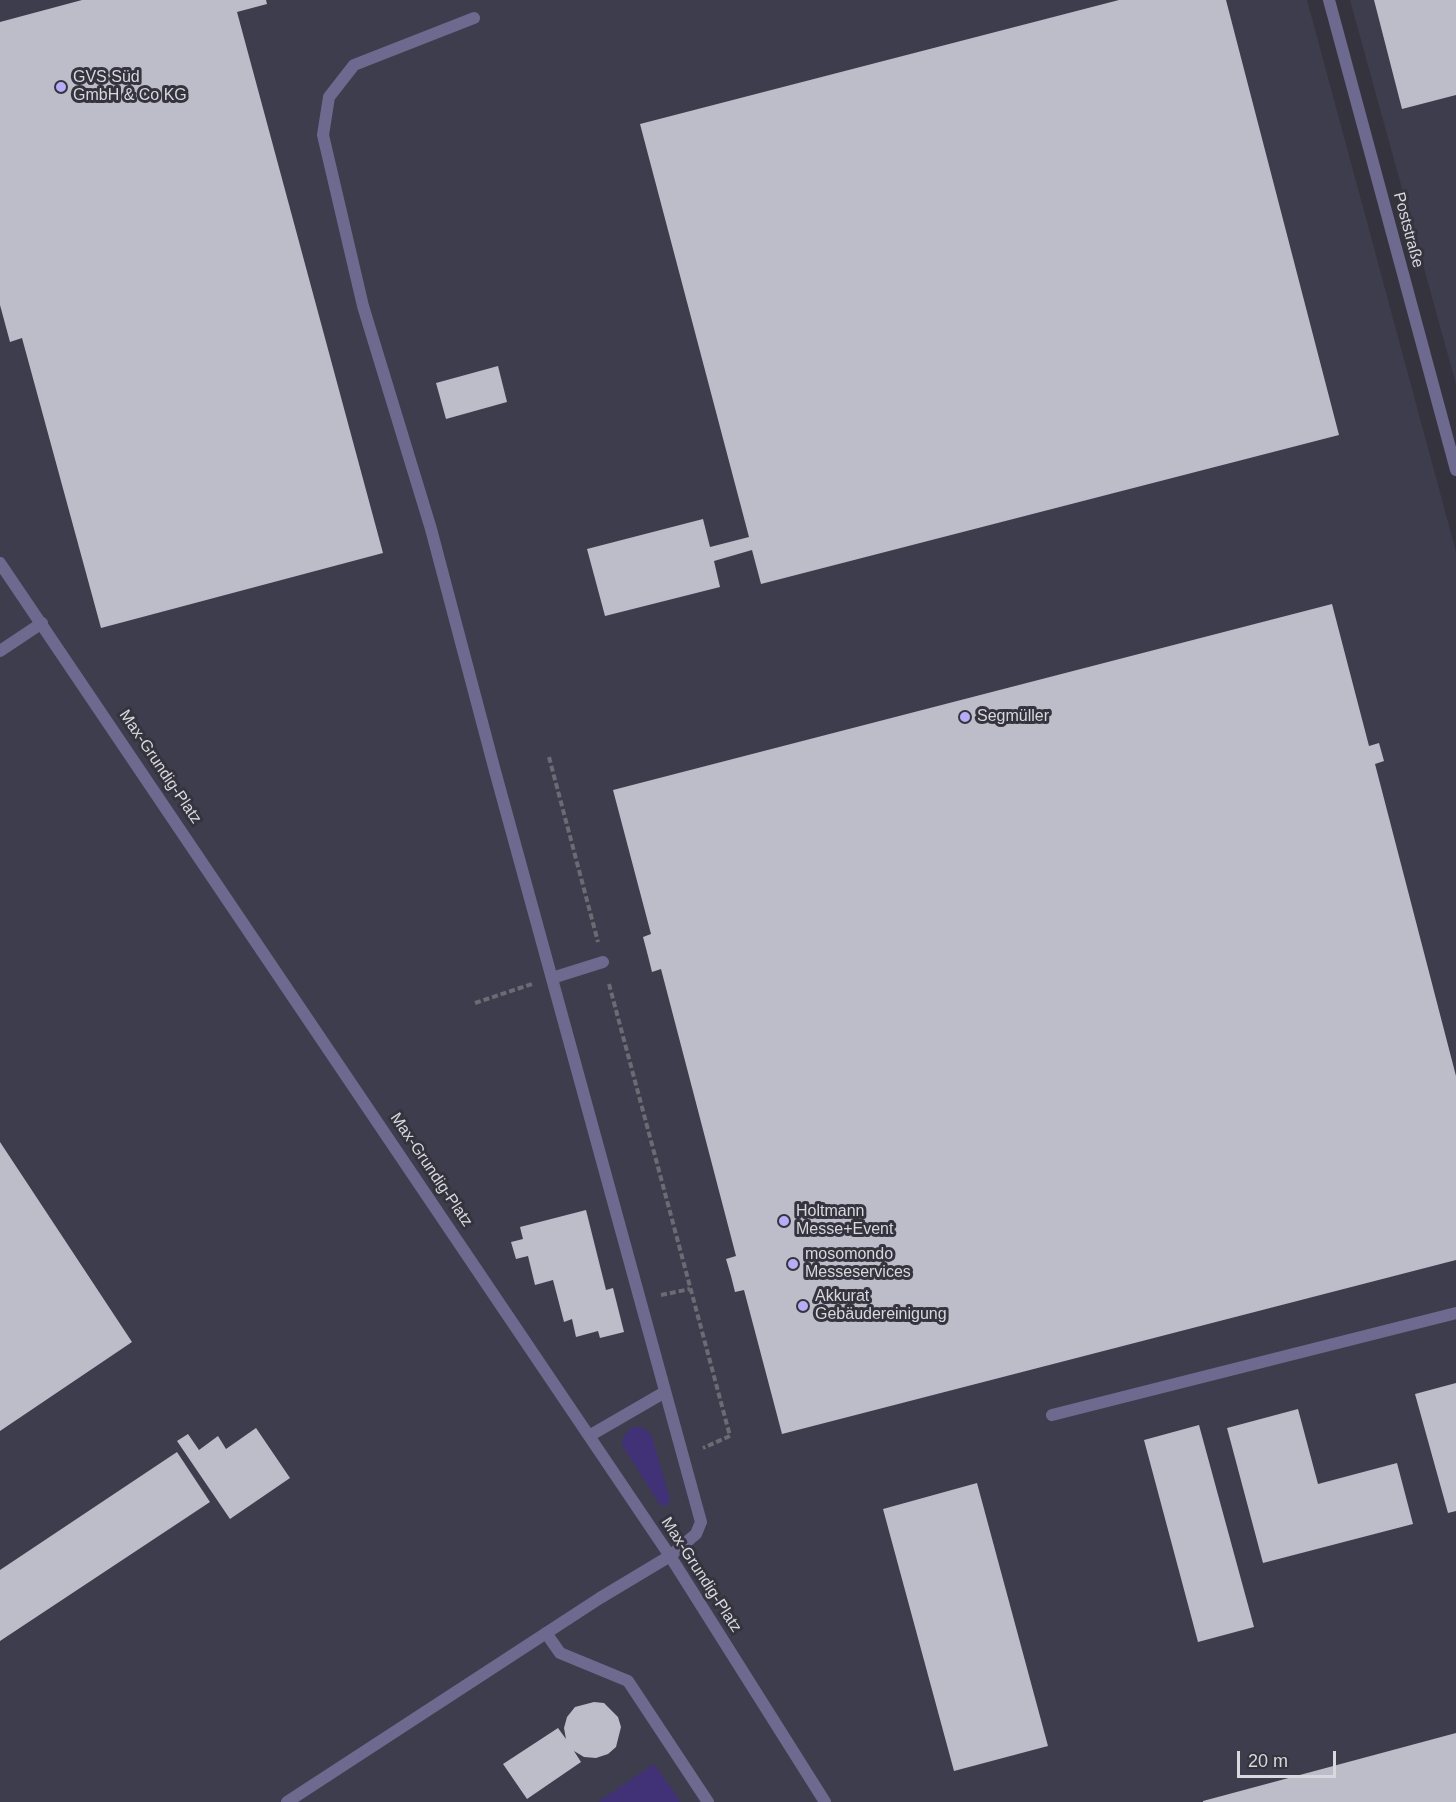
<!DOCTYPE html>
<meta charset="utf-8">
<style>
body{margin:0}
#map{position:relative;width:1456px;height:1802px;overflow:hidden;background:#35343e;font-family:Arial,sans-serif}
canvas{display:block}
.scale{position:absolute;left:1237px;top:1751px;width:99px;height:27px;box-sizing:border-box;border:3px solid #d8d8de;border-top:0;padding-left:8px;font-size:18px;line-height:21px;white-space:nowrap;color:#d8d8de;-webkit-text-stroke:4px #35343e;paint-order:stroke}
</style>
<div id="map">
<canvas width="1456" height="1802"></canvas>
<div class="scale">20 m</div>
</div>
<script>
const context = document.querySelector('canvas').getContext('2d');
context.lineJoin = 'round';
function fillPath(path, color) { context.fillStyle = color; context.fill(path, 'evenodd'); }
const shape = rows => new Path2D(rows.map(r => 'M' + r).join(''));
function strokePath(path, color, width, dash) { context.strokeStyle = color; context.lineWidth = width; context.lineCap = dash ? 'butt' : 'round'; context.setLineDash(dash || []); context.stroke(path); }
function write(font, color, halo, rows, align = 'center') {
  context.font = font + ' Arial,sans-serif'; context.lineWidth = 6; context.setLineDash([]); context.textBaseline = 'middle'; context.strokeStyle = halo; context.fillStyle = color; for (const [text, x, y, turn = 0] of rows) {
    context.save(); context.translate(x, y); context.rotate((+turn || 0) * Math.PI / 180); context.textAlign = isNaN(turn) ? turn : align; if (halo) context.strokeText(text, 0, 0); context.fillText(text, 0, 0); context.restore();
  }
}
fillPath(shape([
 [0,0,1307,0,1456,552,1456,1802,0,1802],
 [1350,0,1456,0,1456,384]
]), '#3e3d4d');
fillPath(shape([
 [631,1427,642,1427,651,1434,670,1499,667,1506,660,1505,622,1445,623,1438],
 [654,1764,681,1802,598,1802]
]), '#413277');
fillPath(shape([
 [82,0,266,0,267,4,237,12,383,553,101,628,22,338,10,342,0,305,0,22],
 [1119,0,1226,0,1339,435,761,584,752,550,714,561,720,587,605,616,587,549,703,519,710,547,749,537,640,124],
 [1374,0,1456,0,1456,95,1402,109],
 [498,366,507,402,446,419,436,383],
 [1332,604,1369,746,1379,743,1384,761,1375,764,1456,1076,1456,1260,782,1434,744,1290,735,1292,731,1276,726,1259,736,1256,661,969,652,972,648,956,643,937,651,934,613,790],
 [0,1142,132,1342,0,1431],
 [586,1210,606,1290,613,1288,624,1332,600,1338,598,1331,576,1337,572,1319,564,1322,553,1280,535,1285,528,1256,516,1259,511,1242,523,1239,520,1227],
 [1456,1383,1456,1511,1448,1513,1415,1394],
 [1298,1409,1318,1484,1397,1463,1413,1524,1263,1563,1227,1428],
 [1199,1425,1254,1627,1198,1642,1144,1440],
 [256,1428,290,1478,230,1519,177,1441,188,1434,199,1450,218,1436,226,1449],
 [177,1452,210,1502,0,1641,0,1570],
 [977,1483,1048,1746,954,1771,883,1509],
 [594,1702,604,1703,618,1717,621,1727,616,1747,608,1754,596,1758,584,1757,574,1751,581,1762,527,1799,503,1764,558,1728,566,1739,564,1728,567,1717,575,1707],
 [1456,1733,1456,1802,1203,1802,1203,1801]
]), '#bdbcc9');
strokePath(shape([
 [549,757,598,942],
 [609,984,730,1436,703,1448],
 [475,1003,532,984],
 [661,1295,690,1289]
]), '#6b6b73', 4, [6, 3]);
strokePath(shape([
 [0,651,42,623],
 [552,978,603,962],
 [1052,1415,1456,1313],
 [546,1633,560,1653,628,1681,708,1802],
 [287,1802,600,1598,670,1556]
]), '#6e6a8f', 12);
strokePath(shape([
 [1329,0,1456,470],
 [474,18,354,65,329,97,323,135,363,306,431,529,495,771,701,1522,696,1534,670,1556],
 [0,563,670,1556,825,1802],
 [589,1436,665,1392]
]), '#6e6a8f', 12);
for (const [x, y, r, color] of [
 [61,87,6,"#b6acf8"],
 [965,717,6,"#b6acf8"],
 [784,1221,6,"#b6acf8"],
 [793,1264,6,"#b6acf8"],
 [803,1306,6,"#b6acf8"]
]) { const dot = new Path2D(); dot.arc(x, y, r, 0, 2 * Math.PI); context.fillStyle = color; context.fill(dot); strokePath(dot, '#35343e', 2); }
write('16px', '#d8d8de', '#35343e', [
 ["GVS Süd",73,78],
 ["GmbH & Co KG",73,96],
 ["Segmüller",977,717],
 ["Holtmann",796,1212],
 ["Messe+Event",796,1230],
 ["mosomondo",805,1255],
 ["Messeservices",805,1273],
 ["Akkurat",815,1297],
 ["Gebäudereinigung",815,1315]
], 'left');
write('16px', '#d8d8de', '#35343e', [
 ["Poststraße",1408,230,75],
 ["Max-Grundig-Platz",160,767,56],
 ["Max-Grundig-Platz",431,1170,56],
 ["Max-Grundig-Platz",701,1575,57]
]);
</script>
